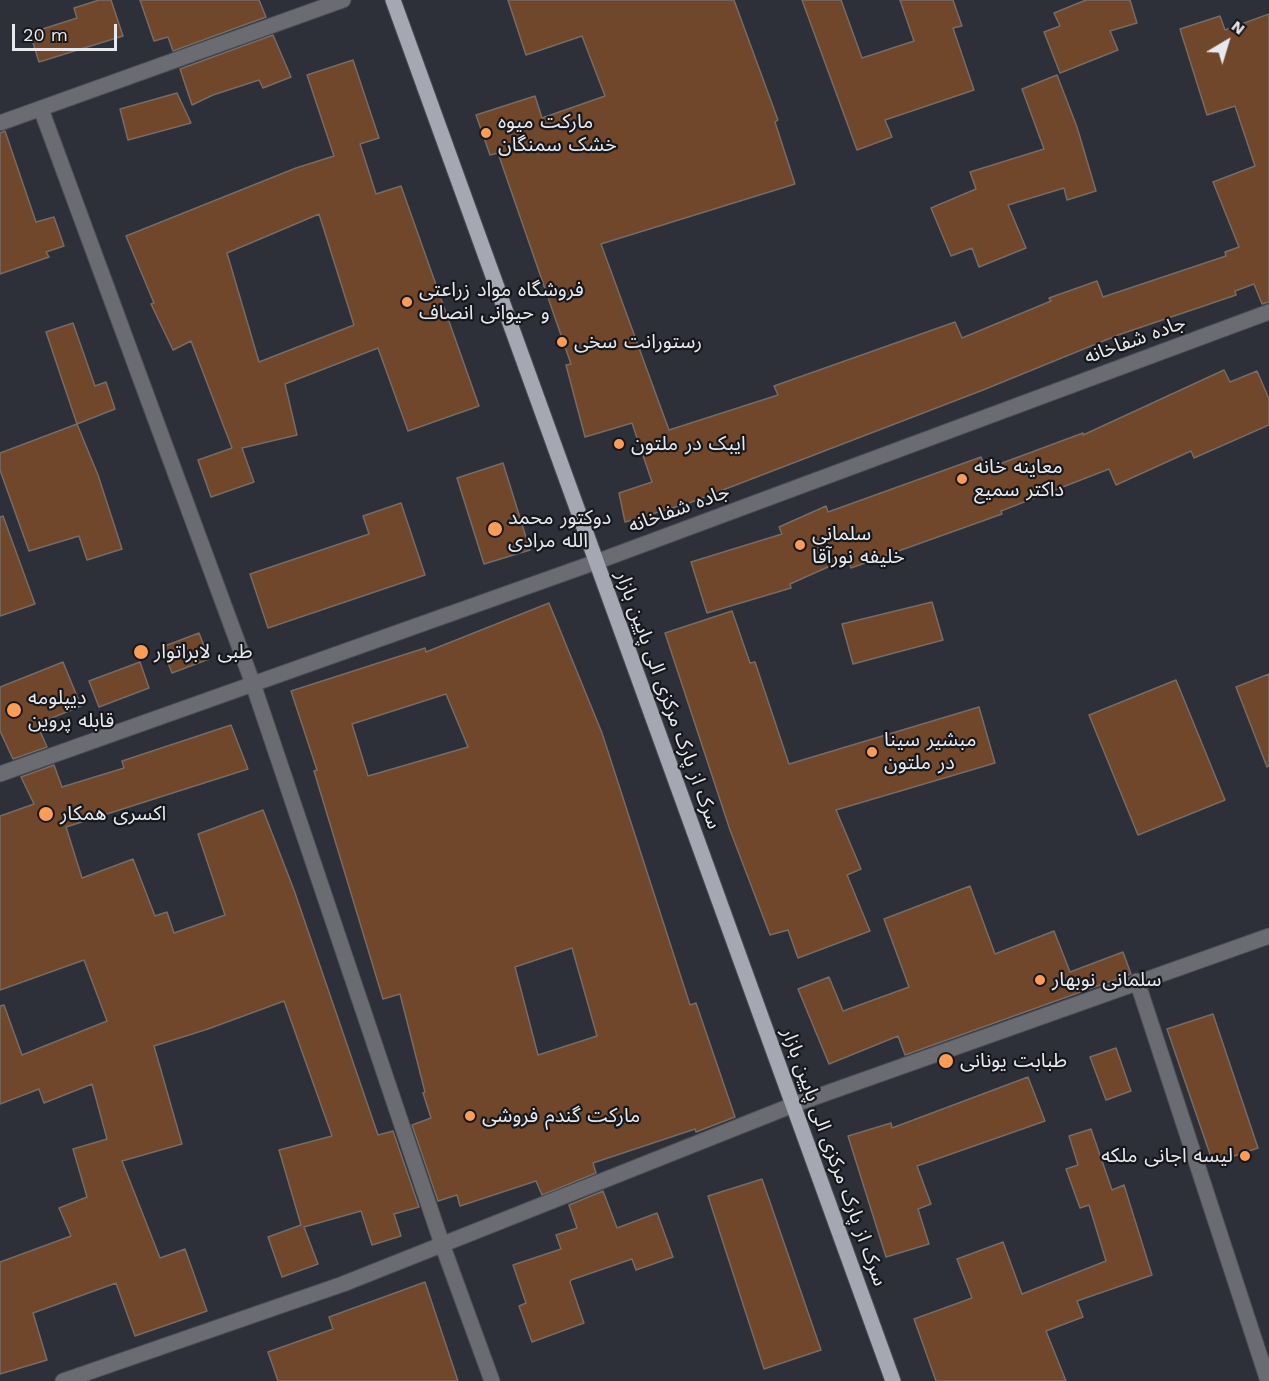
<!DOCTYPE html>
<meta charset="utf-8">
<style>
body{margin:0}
#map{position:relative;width:1269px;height:1381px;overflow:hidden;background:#2d2f39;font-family:"Work Sans",sans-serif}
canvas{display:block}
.north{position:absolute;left:1197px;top:12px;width:60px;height:60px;-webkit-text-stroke:4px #17181c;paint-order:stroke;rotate:38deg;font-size:16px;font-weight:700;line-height:24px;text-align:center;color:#e7e9ef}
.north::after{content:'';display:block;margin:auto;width:21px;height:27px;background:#e7e9ef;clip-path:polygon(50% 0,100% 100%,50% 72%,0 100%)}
.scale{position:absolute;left:12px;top:24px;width:105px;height:27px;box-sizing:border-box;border:3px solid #e7e9ef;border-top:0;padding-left:8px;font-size:18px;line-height:21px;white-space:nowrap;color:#e7e9ef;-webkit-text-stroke:4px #17181c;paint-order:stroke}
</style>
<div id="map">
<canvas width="1269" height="1381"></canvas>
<div class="north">N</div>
<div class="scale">20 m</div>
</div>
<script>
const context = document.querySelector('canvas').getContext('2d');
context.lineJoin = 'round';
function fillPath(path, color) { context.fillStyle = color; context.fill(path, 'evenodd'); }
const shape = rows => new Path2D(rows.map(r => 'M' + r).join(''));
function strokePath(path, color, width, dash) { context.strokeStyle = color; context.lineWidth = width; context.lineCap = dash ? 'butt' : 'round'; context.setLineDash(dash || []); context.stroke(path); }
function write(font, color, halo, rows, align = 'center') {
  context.font = font + ' "Work Sans","Noto Sans Arabic",sans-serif'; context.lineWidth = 4.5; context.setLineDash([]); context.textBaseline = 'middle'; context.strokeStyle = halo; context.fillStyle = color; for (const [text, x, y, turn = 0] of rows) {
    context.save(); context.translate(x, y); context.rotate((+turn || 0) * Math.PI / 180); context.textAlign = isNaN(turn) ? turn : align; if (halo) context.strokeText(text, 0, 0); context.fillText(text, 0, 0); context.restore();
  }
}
const building = shape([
 [99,0,111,0,123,36,39,62,30,33,77,18,74,8,99,0],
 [140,0,259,0,266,17,173,51,168,37,154,41,140,0],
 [508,0,734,0,778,120,775,122,795,184,601,244,669,430,778,395,774,386,955,322,962,338,1051,301,1049,298,1097,281,1103,297,1226,256,1225,252,1239,247,1213,182,1255,166,1235,106,1207,115,1180,29,1220,16,1225,30,1269,14,1269,302,1262,304,1254,284,1235,291,1236,295,1118,335,983,390,689,503,625,522,619,493,652,482,632,423,585,437,566,365,571,364,498,153,490,155,476,115,535,96,542,118,605,96,582,36,526,55,508,0],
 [802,0,841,0,862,58,914,41,900,0,953,0,962,26,953,28,974,90,885,120,892,137,857,150,802,0],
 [1086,0,1130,0,1137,23,1110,31,1118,50,1060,73,1044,32,1060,26,1054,13,1086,0],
 [273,35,291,77,263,88,259,80,213,95,192,105,180,69,273,35],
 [353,60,379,138,360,144,376,194,401,186,479,406,408,431,378,348,285,384,297,435,242,448,254,482,211,497,198,460,232,448,191,341,173,350,151,304,154,303,126,236,296,168,334,156,307,75,353,60],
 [319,214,354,325,259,362,227,253,319,214],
 [1057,75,1077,127,1096,191,1067,200,1064,188,1008,205,1026,248,979,267,972,248,951,256,931,208,976,189,970,172,1044,149,1022,89,1057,75],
 [177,93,191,123,128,140,120,109,177,93],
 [5,131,36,222,54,217,64,246,46,252,49,257,0,274,0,133,5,131],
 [73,323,95,386,106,382,115,409,77,424,46,332,73,323],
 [1224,370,1230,382,1257,371,1269,399,1269,425,1194,458,1191,451,1116,485,1109,469,1001,511,1002,514,851,568,848,558,790,584,791,588,707,613,691,562,782,534,779,527,826,506,828,512,981,457,986,469,1083,433,1083,435,1224,370],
 [77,424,98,475,122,549,87,560,79,536,29,551,0,470,0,453,77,424],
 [503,463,530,550,484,564,457,478,503,463],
 [401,503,425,575,268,628,250,574,369,534,363,516,401,503],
 [3,516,35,604,0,616,0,517,3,516],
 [932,602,943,640,853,664,842,624,932,602],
 [549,603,602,733,690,1005,696,1003,735,1117,696,1132,695,1129,593,1163,596,1173,542,1195,536,1181,460,1206,457,1195,438,1201,412,1125,431,1118,423,1093,425,1092,400,994,383,999,314,771,317,770,291,691,425,648,426,652,549,603],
 [446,694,468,747,368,776,352,724,446,694],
 [572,948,597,1036,538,1055,515,967,572,948],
 [732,611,750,663,755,662,789,764,979,707,995,763,836,810,861,869,847,875,870,931,798,958,788,930,770,935,730,830,665,633,732,611],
 [199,633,209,659,172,673,162,647,199,633],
 [63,662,81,706,37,724,47,747,13,759,0,731,0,687,63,662],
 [140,662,149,688,99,707,89,681,140,662],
 [1269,674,1269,766,1267,767,1236,687,1269,674],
 [1176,680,1225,800,1138,835,1089,715,1176,680],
 [231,725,248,769,66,827,82,878,133,859,155,916,167,912,174,933,225,915,198,834,263,810,294,890,378,1135,393,1131,419,1207,394,1214,401,1236,372,1245,361,1211,304,1227,318,1264,282,1277,268,1237,301,1225,279,1150,332,1136,284,1001,208,1029,154,1046,182,1144,122,1161,160,1258,185,1249,207,1311,135,1336,116,1283,33,1313,47,1360,0,1374,0,1262,71,1236,59,1208,87,1197,73,1149,107,1139,92,1084,44,1103,39,1089,0,1104,0,1006,4,1005,22,1055,107,1021,84,960,0,990,0,816,34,804,21,777,54,765,62,787,124,768,122,761,231,725],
 [970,886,995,954,1054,931,1070,972,1123,952,1131,974,905,1055,898,1036,829,1064,798,989,829,977,843,1011,909,987,884,919,970,886],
 [1213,1014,1258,1148,1213,1163,1167,1029,1213,1014],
 [1116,1048,1131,1091,1106,1100,1090,1057,1116,1048],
 [1028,1077,1045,1121,917,1166,931,1204,918,1209,929,1244,886,1257,848,1136,891,1123,892,1128,1028,1077],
 [1091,1129,1112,1190,1124,1185,1152,1275,1077,1301,1083,1317,1046,1331,1066,1381,936,1381,914,1319,972,1298,957,1259,1003,1242,1022,1294,1106,1261,1089,1205,1080,1208,1066,1169,1078,1165,1069,1136,1091,1129],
 [762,1179,821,1350,764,1369,708,1196,762,1179],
 [603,1191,617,1228,657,1213,673,1257,636,1270,632,1259,571,1280,570,1282,584,1323,532,1342,519,1306,526,1303,513,1265,561,1249,556,1235,577,1228,569,1205,603,1191],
 [425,1282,458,1381,278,1381,268,1352,333,1329,329,1317,425,1282]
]);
fillPath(building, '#70472a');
strokePath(building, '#766c65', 1.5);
const minor = shape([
 [41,109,253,684,442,1244,492,1381],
 [0,123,343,0],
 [0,774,596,562,1269,312],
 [1137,981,1268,1381],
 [63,1381,343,1284,793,1105,1269,936]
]);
const major = shape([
 [393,0,893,1381]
]);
strokePath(minor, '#4b4d56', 17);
strokePath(major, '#4b4d56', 17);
strokePath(minor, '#6b6c71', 15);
strokePath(major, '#a5a8b2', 15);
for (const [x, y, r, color] of [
 [486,133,6,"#fd9c57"],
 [407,302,6,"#fd9c57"],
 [562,342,6,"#fd9c57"],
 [619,444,6,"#fd9c57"],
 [962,479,6,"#fd9c57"],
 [495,529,8,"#fd9c57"],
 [800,545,6,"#fd9c57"],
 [141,652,8,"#fd9c57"],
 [14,710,8,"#fd9c57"],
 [872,752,6,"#fd9c57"],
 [46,814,8,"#fd9c57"],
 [1040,980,6,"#fd9c57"],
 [946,1061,8,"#fd9c57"],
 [470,1116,6,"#fd9c57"],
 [1245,1156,6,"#fd9c57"]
]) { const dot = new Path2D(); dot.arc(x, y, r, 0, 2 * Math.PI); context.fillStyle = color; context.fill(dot); strokePath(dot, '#17181c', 2); }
write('20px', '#e7e9ef', '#17181c', [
 ["مارکت میوه",498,122],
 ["خشک سمنگان",498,145],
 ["فروشگاه مواد زراعتی",419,290],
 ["و حیوانی انصاف",419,313],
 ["رستورانت سخی",574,342],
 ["ایبک در ملتون",631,444],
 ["معاینه خانه",974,467],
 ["داکتر سمیع",974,490],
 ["دوکتور محمد",508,518],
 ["الله مرادی",508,541],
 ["سلمانی",812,534],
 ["خلیفه نورآقا",812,557],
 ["طبی لابراتوار",154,652],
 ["دیپلومه",28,698],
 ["قابله پروین",28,721],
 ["مبشیر سینا",884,740],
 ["در ملتون",884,763],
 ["اکسری همکار",60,814],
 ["سلمانی نوبهار",1052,980],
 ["طبابت یونانی",960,1061],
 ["مارکت گندم فروشی",482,1116],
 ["لیسه اجانی ملکه",1233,1156,"right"]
], 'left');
write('20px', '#e7e9ef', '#17181c', [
 ["جاده شفاخانه",1135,340,-20],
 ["جاده شفاخانه",679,509,-20],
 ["سرک از پارک مرکزی الی پایین بازار",668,700,70],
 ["سرک از پارک مرکزی الی پایین بازار",834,1157,70]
]);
</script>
